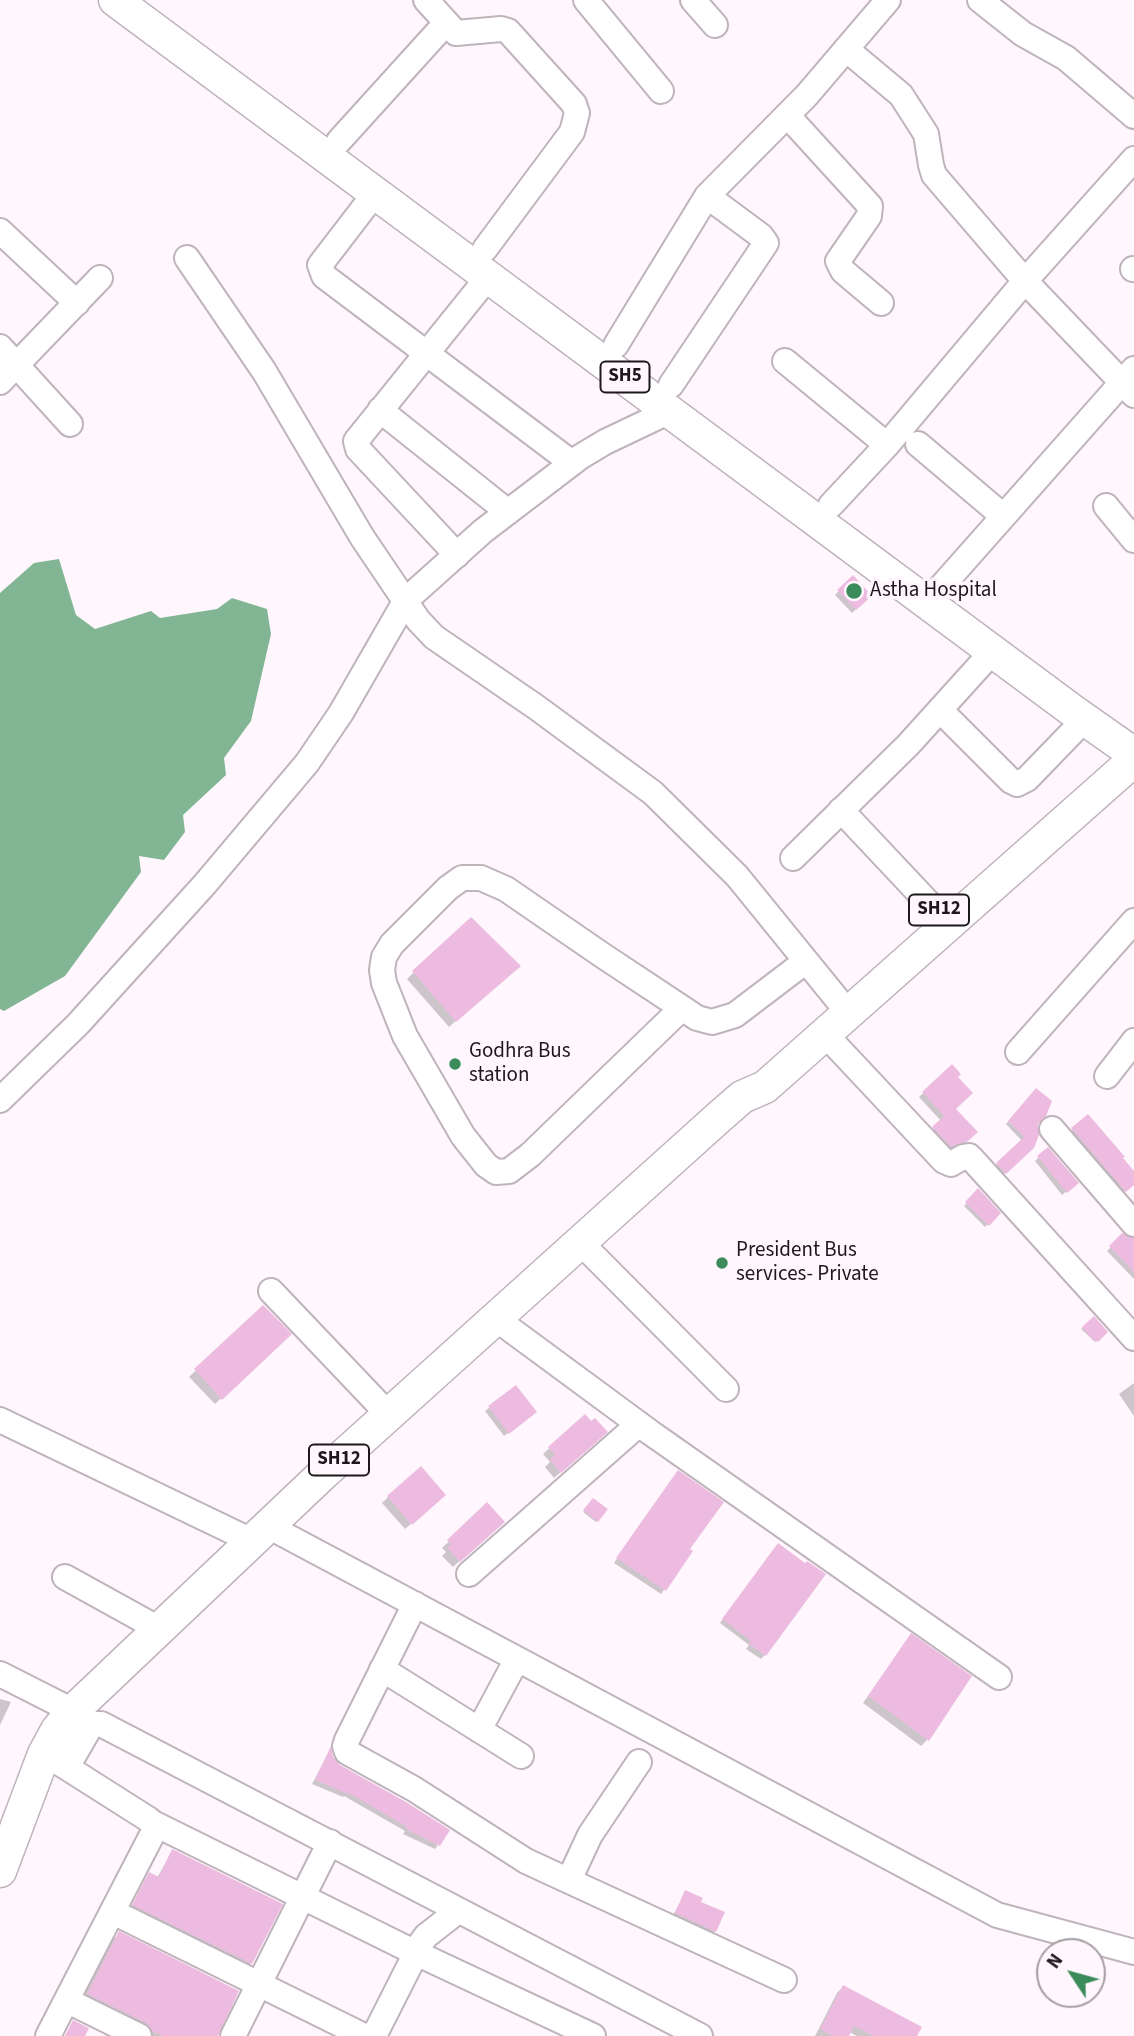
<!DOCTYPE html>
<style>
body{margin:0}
#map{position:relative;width:1134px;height:2036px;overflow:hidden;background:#fff7fd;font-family:"Source Sans 3",sans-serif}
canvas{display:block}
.north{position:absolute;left:1036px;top:1938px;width:70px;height:70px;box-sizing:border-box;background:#fff7fd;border:2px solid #a59ea3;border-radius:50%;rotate:306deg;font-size:19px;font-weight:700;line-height:28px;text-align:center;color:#1d181b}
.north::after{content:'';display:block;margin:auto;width:24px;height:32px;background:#3b8b5b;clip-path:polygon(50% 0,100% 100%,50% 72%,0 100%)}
</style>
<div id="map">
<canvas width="1134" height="2036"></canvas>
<div class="north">N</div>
</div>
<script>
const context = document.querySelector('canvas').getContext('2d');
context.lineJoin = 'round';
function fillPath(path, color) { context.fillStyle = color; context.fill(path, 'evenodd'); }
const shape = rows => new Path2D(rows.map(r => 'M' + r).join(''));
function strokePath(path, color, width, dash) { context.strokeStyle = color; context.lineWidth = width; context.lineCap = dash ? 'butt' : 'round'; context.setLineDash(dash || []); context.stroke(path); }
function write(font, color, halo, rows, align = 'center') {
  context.font = font + ' "Source Sans 3",sans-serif'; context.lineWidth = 7; context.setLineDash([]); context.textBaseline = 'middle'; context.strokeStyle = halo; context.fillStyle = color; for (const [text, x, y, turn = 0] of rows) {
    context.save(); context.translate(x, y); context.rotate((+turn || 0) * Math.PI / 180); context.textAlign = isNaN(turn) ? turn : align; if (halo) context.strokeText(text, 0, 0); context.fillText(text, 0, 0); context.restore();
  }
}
fillPath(shape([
 [59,559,76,615,95,629,151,611,160,618,217,609,232,598,267,609,271,634,251,721,224,758,226,775,183,815,185,832,164,860,139,856,141,872,65,976,4,1011,0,1009,0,593,34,563]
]), '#82b593');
fillPath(shape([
 [853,577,870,596,852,613,835,595],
 [512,972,449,1027,407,979,413,973],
 [952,1067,956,1077,953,1109,976,1132,963,1145,947,1150,930,1132,941,1121,919,1097],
 [1036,1091,1036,1123,1033,1147,1002,1176,994,1167,1022,1141,1006,1124],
 [1088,1117,1134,1174,1134,1184,1121,1194,1069,1133],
 [1039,1157,1073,1186,1062,1195,1035,1161],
 [978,1191,998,1213,985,1227,964,1206],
 [1123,1236,1134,1240,1134,1279,1107,1251],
 [263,1307,289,1334,215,1404,189,1377],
 [1094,1318,1106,1332,1095,1342,1081,1329],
 [1134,1383,1134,1416,1119,1394],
 [515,1387,531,1416,504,1436,485,1411],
 [585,1416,599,1438,554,1478,545,1467,550,1462,543,1454],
 [675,1476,688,1550,690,1551,661,1594,614,1563],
 [388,1497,438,1501,405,1529,382,1503],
 [593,1500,605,1510,596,1522,583,1512],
 [487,1505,497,1528,453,1567,442,1556,446,1552,442,1548],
 [774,1549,765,1655,761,1659,746,1649,749,1645,720,1623],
 [911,1635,927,1740,921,1746,863,1703],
 [0,1699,11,1702,0,1725],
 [330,1750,331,1757,339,1766,438,1845,435,1849,403,1834,405,1831,344,1796,343,1797,312,1784],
 [172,1851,251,1963,247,1967,130,1909,146,1878,157,1878],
 [686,1892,715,1931,711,1935,672,1917],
 [119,1934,218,2029,218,2036,147,2036,82,2000,113,1939],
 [843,1987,915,2036,857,2036,849,2032,847,2036,815,2036,837,1993]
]), '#0003');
fillPath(shape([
 [853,575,872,596,856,610,837,590],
 [471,917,521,966,456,1022,412,971],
 [952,1064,961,1074,958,1077,973,1093,956,1109,978,1132,968,1141,951,1147,932,1127,944,1116,922,1092],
 [1036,1088,1052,1101,1046,1116,1038,1124,1039,1135,1034,1148,1006,1174,996,1163,1024,1137,1008,1121],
 [1088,1114,1125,1157,1123,1158,1134,1171,1134,1185,1126,1192,1071,1128],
 [1048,1147,1079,1183,1067,1193,1037,1156],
 [978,1188,1001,1213,989,1226,965,1202],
 [1122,1233,1134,1238,1134,1272,1109,1246],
 [263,1305,292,1334,222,1400,194,1369],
 [1094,1316,1108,1332,1098,1342,1092,1339,1082,1327],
 [516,1385,537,1412,509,1434,488,1406],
 [585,1414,591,1421,595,1418,608,1432,561,1473,550,1460,555,1455,548,1447],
 [421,1466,446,1495,412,1525,387,1496],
 [678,1470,724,1502,690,1549,693,1551,666,1591,616,1558],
 [593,1498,608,1509,598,1522,583,1510],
 [487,1502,505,1522,460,1562,447,1548,451,1545,447,1540],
 [778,1543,805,1563,807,1561,826,1574,766,1656,749,1644,751,1641,722,1619],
 [911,1633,972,1676,929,1741,868,1696],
 [331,1746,333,1757,340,1765,406,1802,450,1830,440,1846,406,1829,407,1827,349,1793,348,1794,315,1780],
 [172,1849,283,1904,252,1964,132,1905,149,1872,159,1877],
 [685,1890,703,1898,701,1902,725,1912,716,1932,675,1913],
 [119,1931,239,1991,218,2036,164,2036,152,2031,146,2023,87,1994],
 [843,1985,922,2027,917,2036,874,2036,854,2026,849,2036,833,2036,820,2029],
 [73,2020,89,2028,85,2036,65,2036]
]), '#ecbbdf');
const minor = shape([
 [426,0,456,33,501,29,508,31,574,104,577,113,572,132,485,249],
 [586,0,661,91],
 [693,0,715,25],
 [980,0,1023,34,1066,58,1134,116],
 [846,49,901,95,926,134,931,165,934,175,1025,281,1134,395],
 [787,115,870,206,869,216,838,261,843,271,881,303],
 [339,141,446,23],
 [376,192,320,265,324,276,572,463],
 [0,231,77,303],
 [187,258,264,371,362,537,418,620,434,637,536,707,653,793,737,876,837,999],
 [1133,269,1134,269],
 [616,345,707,196,807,95,888,0],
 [0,347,70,424],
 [785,361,887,445],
 [0,382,100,278],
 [671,385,766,243,761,236,707,196],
 [380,410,508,512],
 [918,444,1003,516],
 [831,505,887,445,1025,281,1134,159],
 [1106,506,1134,540],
 [457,555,358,449,356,441,489,276],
 [941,587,1134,369],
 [940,710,1011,781,1017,784,1027,779,1085,719],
 [841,810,937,912],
 [793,858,908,745,993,651],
 [682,1008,530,1155,509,1171,496,1172,486,1165,463,1136,405,1036,384,983,382,970,384,957,392,944,448,888,462,878,481,878,506,889,602,955,682,1008,697,1018,712,1022,735,1015,806,961],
 [824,1033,944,1161,951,1164,963,1157,969,1156,972,1159,1134,1338],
 [1018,1052,1134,921],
 [1107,1076,1134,1041],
 [0,1100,78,1024,205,884,307,763,341,713,406,600,483,531,580,457,605,442,670,411],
 [1052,1129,1134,1224],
 [580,1242,726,1389],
 [271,1291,389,1415],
 [495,1318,651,1433,999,1677],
 [0,1420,252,1541],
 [268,1526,997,1915,1134,1952],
 [469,1574,639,1424],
 [65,1577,159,1629],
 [415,1604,347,1740,345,1746,347,1752,414,1789,526,1861,784,1980],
 [382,1669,521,1756],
 [0,1674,73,1711],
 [479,1730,517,1659],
 [67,1767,92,1724,101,1724,700,2036],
 [153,1823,416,1953,593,2036],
 [569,1880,590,1835,639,1762],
 [113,1912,364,2036],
 [68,2001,139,2036],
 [48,2036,155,1829,153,1823,148,1819,55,1760],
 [233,2036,330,1842],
 [374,2036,421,1943,426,1936,458,1911]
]);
const major = shape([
 [115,0,1073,711,1134,754],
 [0,1871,44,1754,57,1730,73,1711,324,1473,718,1118,742,1097,765,1087,1134,760]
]);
strokePath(minor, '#bfb3bc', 28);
strokePath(major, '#bfb3bc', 35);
strokePath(minor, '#fff', 24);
strokePath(major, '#fff', 32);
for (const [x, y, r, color] of [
 [854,591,9,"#3b8b5b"],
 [455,1064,7,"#3b8b5b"],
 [722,1263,7,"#3b8b5b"]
]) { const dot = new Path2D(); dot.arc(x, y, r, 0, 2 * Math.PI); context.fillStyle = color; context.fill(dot); strokePath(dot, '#fff7fd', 2.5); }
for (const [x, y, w] of [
 [625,377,49],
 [939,910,60],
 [339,1460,60]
]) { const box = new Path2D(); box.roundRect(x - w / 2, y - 15.5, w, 31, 5); context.fillStyle = '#fff7fd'; context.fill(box); strokePath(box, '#1d181b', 2); }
write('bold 19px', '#1d181b', null, [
 ["SH5",625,377],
 ["SH12",939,910],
 ["SH12",339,1460]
]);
write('21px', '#1d181b', '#fff7fd', [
 ["Astha Hospital",870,591],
 ["Godhra Bus",469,1052],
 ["station",469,1076],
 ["President Bus",736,1251],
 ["services- Private",736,1275]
], 'left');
</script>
